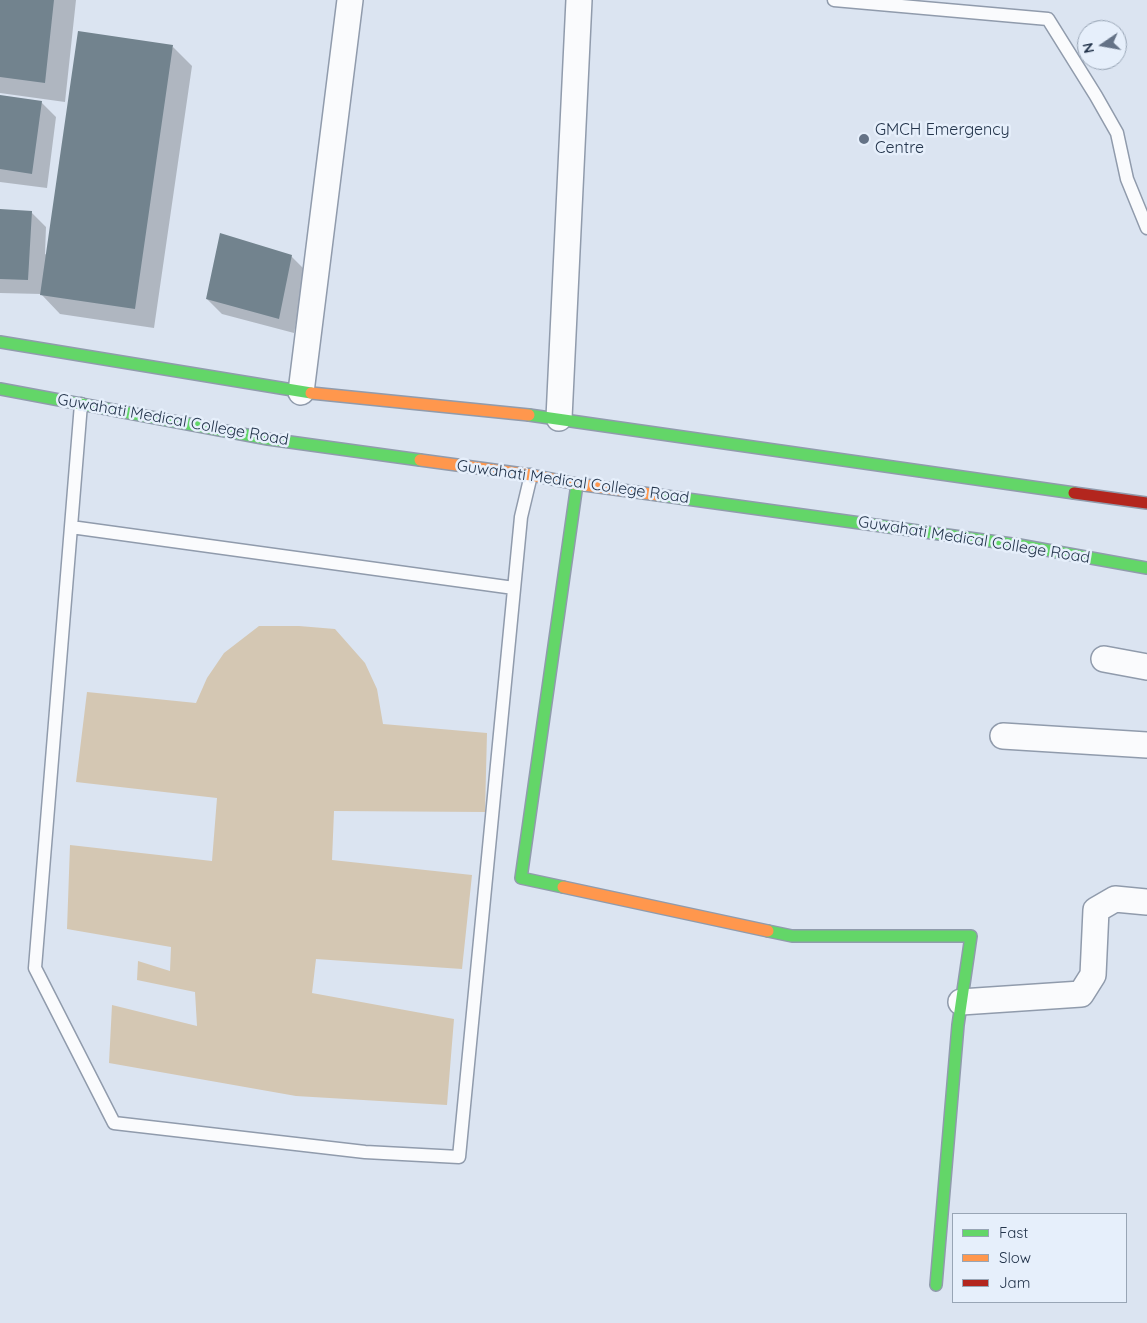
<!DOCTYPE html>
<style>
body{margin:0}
#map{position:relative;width:1147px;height:1323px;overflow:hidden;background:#dbe4f1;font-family:Quicksand,sans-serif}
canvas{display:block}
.legend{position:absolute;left:952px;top:1213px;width:175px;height:90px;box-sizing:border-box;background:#e6effb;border:1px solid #98a5b5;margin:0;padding:6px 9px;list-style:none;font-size:15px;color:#24354c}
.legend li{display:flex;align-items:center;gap:10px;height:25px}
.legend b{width:25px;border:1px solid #98a5b5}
.north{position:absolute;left:1077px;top:20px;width:50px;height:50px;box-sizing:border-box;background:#e6effb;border:1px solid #98a5b5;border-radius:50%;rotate:258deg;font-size:14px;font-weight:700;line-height:20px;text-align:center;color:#24354c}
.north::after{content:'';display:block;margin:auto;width:18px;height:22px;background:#647286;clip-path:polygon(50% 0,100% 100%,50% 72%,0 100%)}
</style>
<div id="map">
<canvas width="1147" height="1323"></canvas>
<ul class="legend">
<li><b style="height:6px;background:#63d668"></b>Fast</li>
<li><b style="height:6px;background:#ff974d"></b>Slow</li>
<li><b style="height:6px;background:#b3261e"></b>Jam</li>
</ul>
<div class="north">N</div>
</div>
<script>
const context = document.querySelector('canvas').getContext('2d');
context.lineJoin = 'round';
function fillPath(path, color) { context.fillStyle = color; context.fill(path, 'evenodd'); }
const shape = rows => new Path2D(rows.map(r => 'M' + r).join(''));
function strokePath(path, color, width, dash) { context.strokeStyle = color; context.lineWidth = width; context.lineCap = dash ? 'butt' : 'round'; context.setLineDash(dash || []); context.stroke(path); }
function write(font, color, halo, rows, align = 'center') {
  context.font = font + ' Quicksand,sans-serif'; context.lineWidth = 5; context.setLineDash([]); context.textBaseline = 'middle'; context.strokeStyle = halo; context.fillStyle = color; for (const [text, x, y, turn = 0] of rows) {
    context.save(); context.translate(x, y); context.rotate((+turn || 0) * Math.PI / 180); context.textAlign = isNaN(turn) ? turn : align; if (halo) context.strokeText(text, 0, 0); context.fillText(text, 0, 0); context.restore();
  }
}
fillPath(shape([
 [259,626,299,626,335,629,365,663,377,689,383,724,487,733,485,812,334,811,332,860,472,875,462,969,316,959,312,993,454,1019,447,1105,296,1096,109,1063,112,1005,197,1026,195,992,137,980,138,961,170,971,171,947,67,929,70,845,212,861,217,798,76,782,87,692,196,703,207,678,224,653]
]), '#d4c7b3');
fillPath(shape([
 [0,0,76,0,65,102,0,93],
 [173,47,192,66,154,328,60,314,41,294,0,293,0,210,31,212,46,227,45,254,47,255],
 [0,96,41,102,56,117,47,188,0,182],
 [291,256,306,271,294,333,222,314,207,299]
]), '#0003');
fillPath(shape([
 [0,0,54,0,45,83,0,77],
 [78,31,173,45,135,309,40,295],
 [0,95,42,101,32,174,0,169],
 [0,209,32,211,28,280,0,279],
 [220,233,292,255,279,319,206,299]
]), '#72838e');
const lane = shape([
 [834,0,1048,19,1096,96,1117,133,1127,179,1147,228],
 [81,404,35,968,114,1123,365,1152,459,1157,521,517,531,475],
 [71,527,514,588]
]);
const street = shape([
 [301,392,350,0],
 [559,418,579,0],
 [1104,659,1147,667],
 [1003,736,1147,745],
 [961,1002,1081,994,1093,975,1096,910,1115,899,1147,902]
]);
const fast = shape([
 [0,342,311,393],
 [0,389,268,439,420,460],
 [529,415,1074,493],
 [658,495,1019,545,1147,568],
 [563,887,521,878,577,484],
 [768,931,792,936,971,936,958,1025,936,1285]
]);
const slow = shape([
 [311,393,529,415],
 [420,460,531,475,577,484,658,495],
 [563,887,768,931]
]);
const jam = shape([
 [1074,493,1147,503]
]);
strokePath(lane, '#909bac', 15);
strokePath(street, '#909bac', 28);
strokePath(fast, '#909bac', 14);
strokePath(slow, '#909bac', 14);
strokePath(jam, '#909bac', 14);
strokePath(lane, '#fafbfd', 12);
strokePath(street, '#fafbfd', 25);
strokePath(fast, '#63d668', 11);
strokePath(slow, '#ff974d', 11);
strokePath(jam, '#b3261e', 11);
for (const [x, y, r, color] of [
 [864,139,6,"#647286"]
]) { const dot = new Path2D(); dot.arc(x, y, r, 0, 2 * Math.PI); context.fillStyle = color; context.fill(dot); strokePath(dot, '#e6effb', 2); }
write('16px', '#24354c', '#e6effb', [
 ["GMCH Emergency",875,130],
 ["Centre",875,148]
], 'left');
write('16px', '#24354c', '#e6effb', [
 ["Guwahati Medical College Road",173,420,10],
 ["Guwahati Medical College Road",573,482,8],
 ["Guwahati Medical College Road",974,540,9]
]);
</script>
